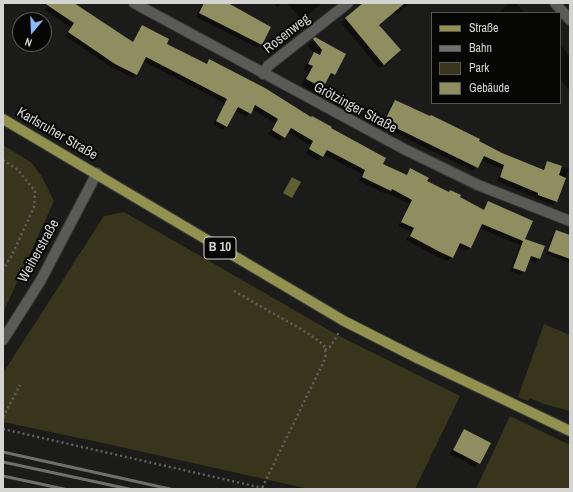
<!DOCTYPE html>
<meta charset="utf-8">
<style>
body{margin:0}
#map{position:relative;width:573px;height:492px;overflow:hidden;background:#1b1b19;font-family:"Archivo Narrow",sans-serif}
canvas{display:block}
.frame{position:absolute;inset:0;border:4px solid #d4d4d3;pointer-events:none}
.legend{position:absolute;left:431px;top:12px;width:130px;height:92px;box-sizing:border-box;background:#060605;border:1px solid #585857;margin:0;padding:5px 7px;list-style:none;font-size:12px;color:#d4d4d3}
.legend li{display:flex;align-items:center;gap:8px;height:20px}
.legend b{width:20px;border:1px solid #585857}
.north{position:absolute;left:12px;top:12px;width:40px;height:40px;box-sizing:border-box;background:#060605;border:1px solid #585857;border-radius:50%;rotate:199deg;font-size:11px;font-weight:700;line-height:16px;text-align:center;color:#d4d4d3}
.north::after{content:'';display:block;margin:auto;width:14px;height:18px;background:#8bb9fc;clip-path:polygon(50% 0,100% 100%,50% 72%,0 100%)}
</style>
<div id="map">
<canvas width="573" height="492"></canvas>
<div class="frame"></div>
<ul class="legend">
<li><b style="height:5px;background:#92914f"></b>Straße</li>
<li><b style="height:5px;background:#6f6f6e"></b>Bahn</li>
<li><b style="height:11px;background:#37361c"></b>Park</li>
<li><b style="height:11px;background:#8e8e60"></b>Gebäude</li>
</ul>
<div class="north">N</div>
</div>
<script>
const context = document.querySelector('canvas').getContext('2d');
context.lineJoin = 'round';
function fillPath(path, color) { context.fillStyle = color; context.fill(path, 'evenodd'); }
const shape = rows => new Path2D(rows.map(r => 'M' + r).join(''));
function strokePath(path, color, width, dash) { context.strokeStyle = color; context.lineWidth = width; context.lineCap = dash ? 'butt' : 'round'; context.setLineDash(dash || []); context.stroke(path); }
function write(font, color, halo, rows, align = 'center') {
  context.font = font + ' "Archivo Narrow",sans-serif'; context.lineWidth = 4; context.setLineDash([]); context.textBaseline = 'middle'; context.strokeStyle = halo; context.fillStyle = color; for (const [text, x, y, turn = 0] of rows) {
    context.save(); context.translate(x, y); context.rotate((+turn || 0) * Math.PI / 180); context.textAlign = isNaN(turn) ? turn : align; if (halo) context.strokeText(text, 0, 0); context.fillText(text, 0, 0); context.restore();
  }
}
fillPath(shape([
 [3,145,32,163,42,177,54,201,3,313],
 [124,212,341,337,460,396,415,489,309,489,103,443,3,422,3,373,104,216],
 [544,324,570,335,570,411,544,404,530,398,528,401,518,397],
 [510,416,570,445,570,489,476,489]
]), '#37361c');
fillPath(shape([
 [292,177,301,182,292,198,283,193]
]), '#5f5f33');
fillPath(shape([
 [44,3,76,3,75,5,132,43,142,26,165,44,206,64,209,60,329,129,382,164,405,176,411,169,425,182,448,193,450,191,458,198,483,210,488,203,524,240,544,247,539,259,535,263,529,260,524,272,520,275,510,271,520,245,479,228,470,248,466,251,457,247,448,261,436,256,406,240,411,232,398,226,409,204,388,193,386,194,359,181,362,174,323,154,318,161,306,153,310,145,287,132,280,141,268,134,275,123,252,109,246,117,235,111,223,130,213,125,224,103,143,61,133,78,111,67,65,36,71,28,45,10,48,6],
 [203,3,232,3,230,5,261,44,258,48,196,17],
 [274,3,282,3,277,7],
 [287,3,322,3,302,20],
 [373,3,410,3,397,14,394,11,378,25,395,55,379,68,341,23,363,4],
 [510,3,516,3,525,13,498,13],
 [315,38,345,54,334,75,328,80,327,80,317,94,301,85,308,72,303,69,314,53,308,45],
 [561,46,570,56,570,91,560,79],
 [395,101,502,154,542,170,548,162,569,169,556,202,552,205,497,181,502,169,481,160,473,171,381,126,391,104],
 [556,231,570,236,570,263,546,254,553,234],
 [464,430,489,443,475,467,450,454]
]), '#0007');
fillPath(shape([
 [44,3,74,3,133,42,142,25,169,39,167,44,207,64,209,59,265,88,311,117,312,116,332,127,331,128,386,158,383,164,407,175,410,168,429,178,427,181,449,192,450,190,461,195,460,197,484,210,488,201,533,221,525,239,545,246,540,259,531,256,525,272,513,268,523,241,482,224,471,248,460,243,453,258,440,252,410,236,414,228,401,222,412,200,392,189,391,191,362,177,365,170,327,150,323,157,309,149,313,141,291,128,285,138,272,130,278,119,255,105,251,114,238,107,227,127,216,121,227,99,146,57,137,75,115,64,68,32,74,23],
 [204,3,228,3,271,27,262,45,199,13],
 [363,3,405,3,379,25,401,50,384,65,345,18],
 [315,37,346,54,335,75,331,73,323,88,306,79,313,66,308,64,314,52,320,55,322,50,313,39],
 [395,100,430,116,431,115,480,139,479,141,502,153,544,170,547,161,562,166,559,175,566,178,557,202,538,195,538,193,500,177,504,165,484,156,478,168,384,122],
 [556,230,570,235,570,259,548,251],
 [464,429,491,443,480,464,453,450]
]), '#8e8e60');
const street = shape([
 [134,3,404,149,478,185,570,221],
 [555,3,570,20],
 [263,74,268,66,348,3],
 [3,340,41,280,97,173]
]);
const primary = shape([
 [3,119,344,321,415,357,570,431]
]);
strokePath(street, '#373736', 12);
strokePath(primary, '#373736', 12);
strokePath(shape([
 [3,160,18,170,35,191,34,207,12,255,3,270],
 [234,291,306,332,320,342,324,346,326,354,325,359,262,488],
 [325,350,331,346,339,332],
 [3,417,20,385],
 [3,429,267,489]
]), '#61615f', 2.5, [2, 3]);
strokePath(street, '#5a5a57', 10);
strokePath(primary, '#92914f', 10);
strokePath(shape([
 [3,452,170,489],
 [3,462,129,489],
 [3,476,64,489]
]), '#6f6f6e', 3);
for (const [x, y, w] of [
 [220,248,32]
]) { const box = new Path2D(); box.roundRect(x - w / 2, y - 11, w, 22, 3); context.fillStyle = '#060605'; context.fill(box); strokePath(box, '#d4d4d3', 1); }
write('bold 13px', '#d4d4d3', null, [
 ["B 10",220,248]
]);
write('14px', '#d4d4d3', '#060605', [
 ["Rosenweg",287,34,-38],
 ["Grötzinger Straße",355,108,28],
 ["Karlsruher Straße",57,134,30],
 ["Weiherstraße",39,251,-61]
]);
</script>
